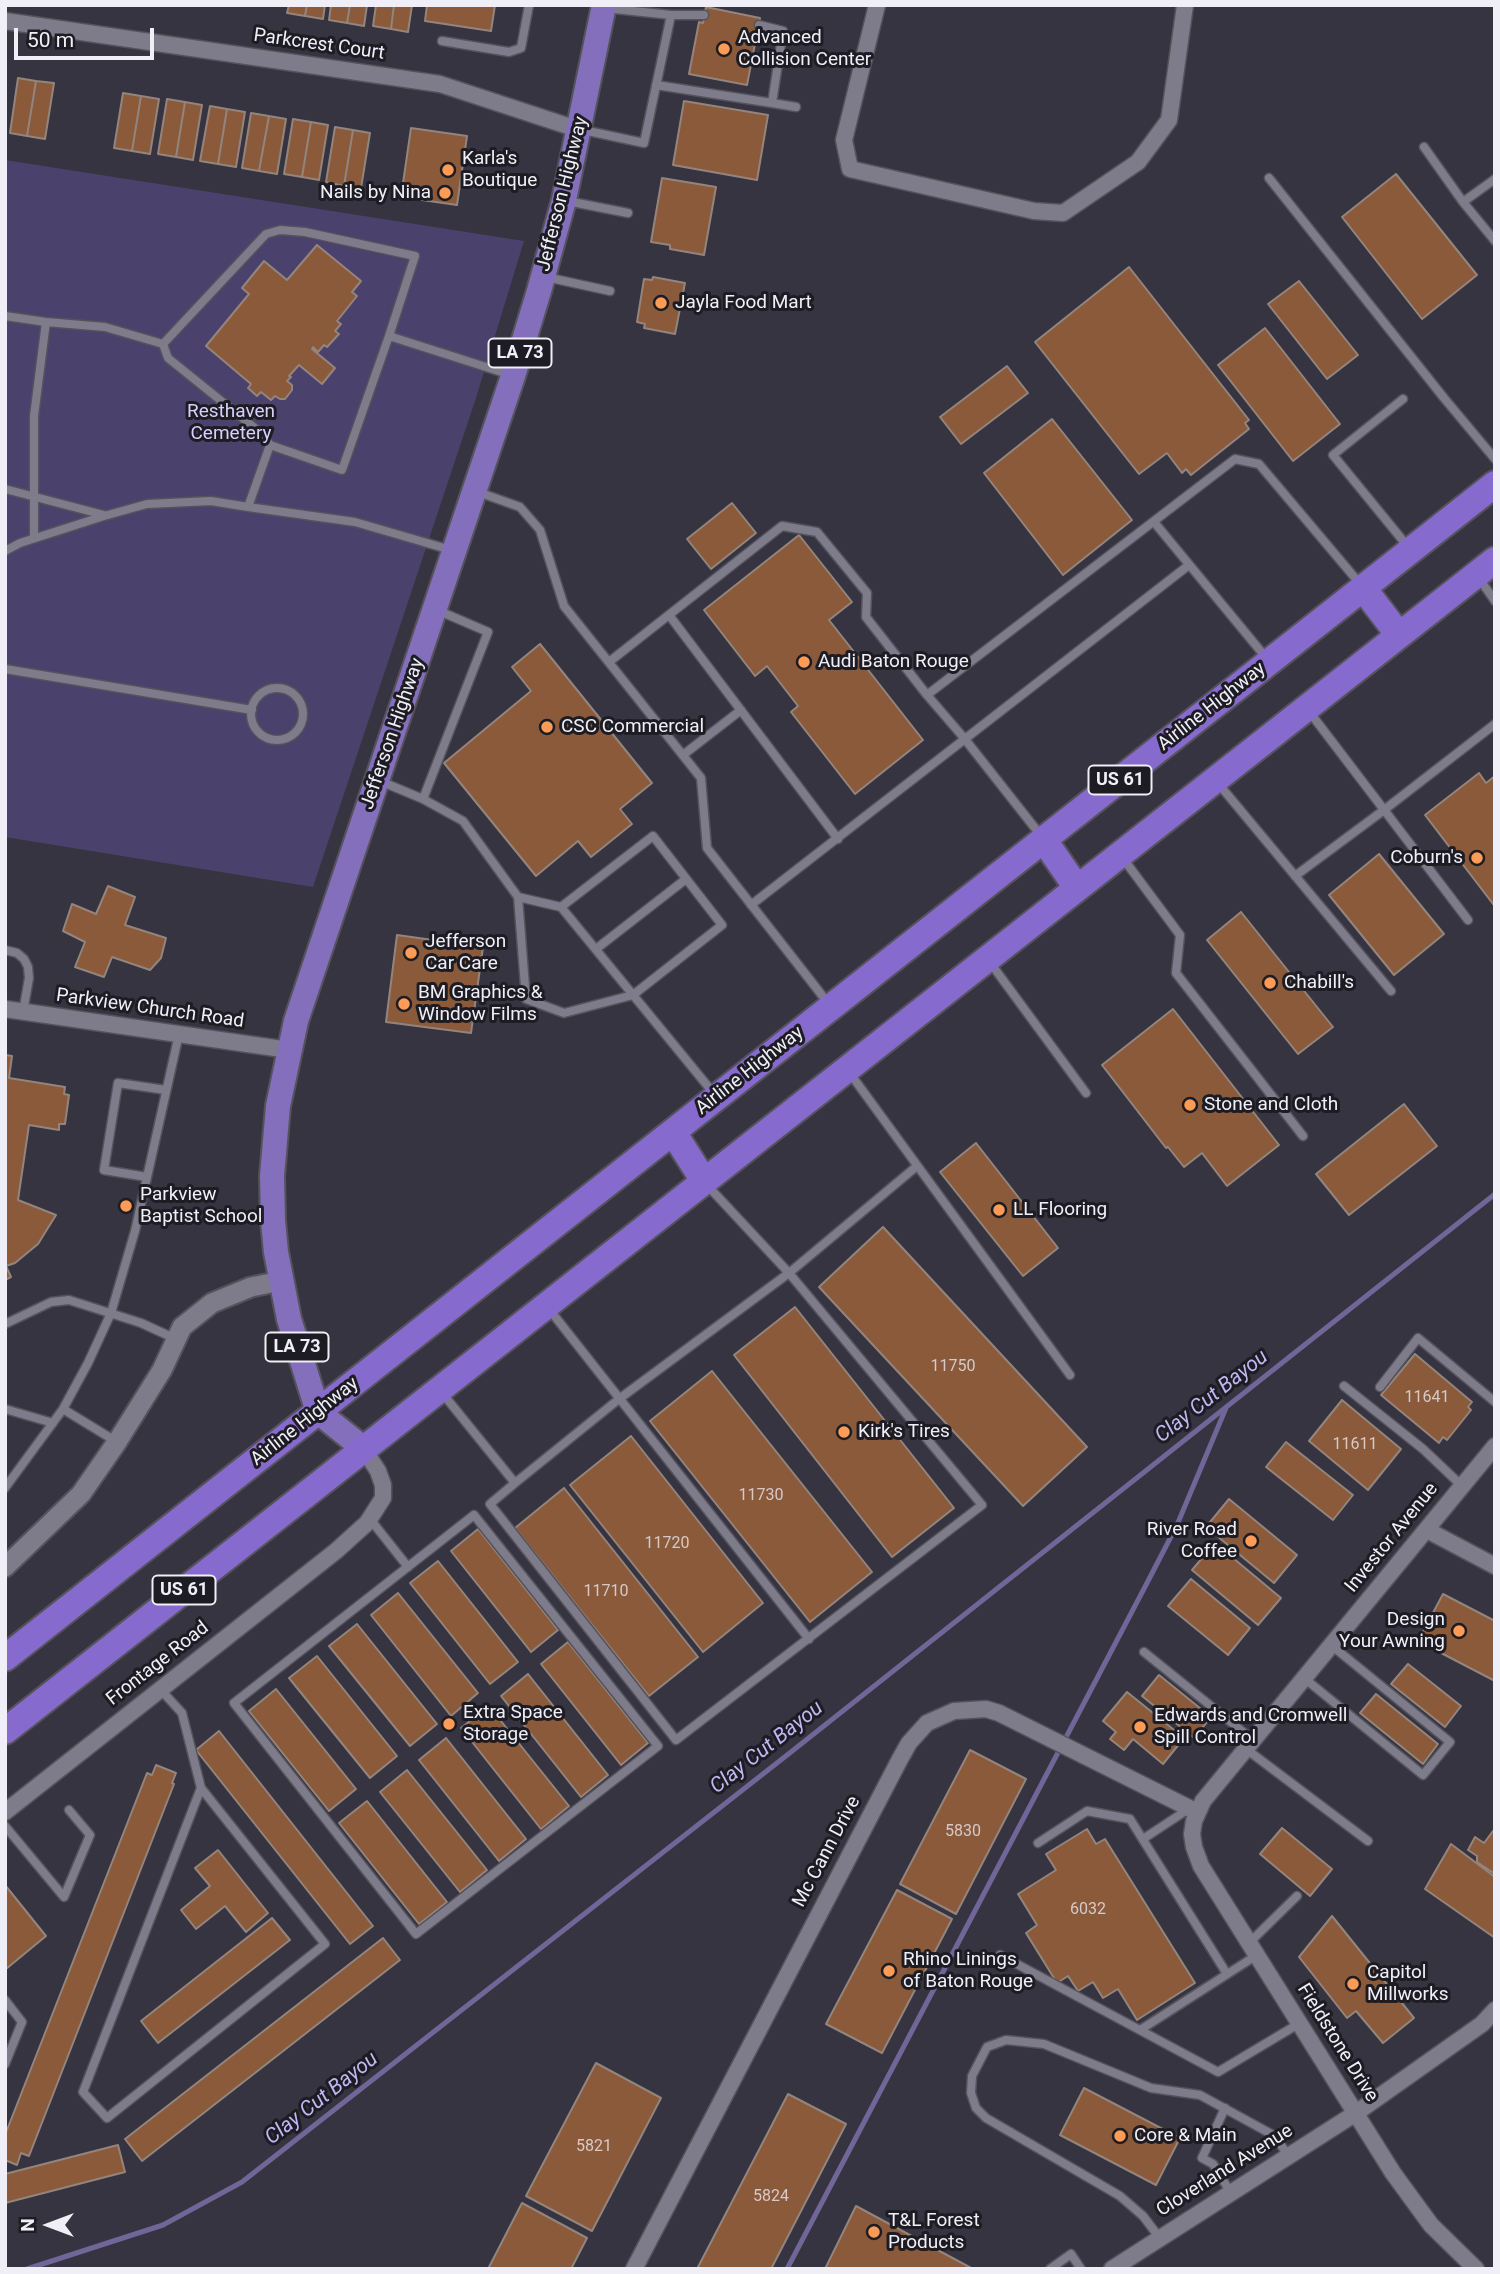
<!DOCTYPE html>
<style>
body{margin:0}
#map{position:relative;width:1500px;height:2274px;overflow:hidden;background:#363440;font-family:Roboto,sans-serif}
canvas{display:block}
.frame{position:absolute;inset:0;border:7px solid #f0eef6;pointer-events:none}
.north{position:absolute;left:14px;top:2190px;width:70px;height:70px;-webkit-text-stroke:5px #1d1c22;paint-order:stroke;rotate:270deg;font-size:19px;font-weight:700;line-height:28px;text-align:center;color:#f0eef6}
.north::after{content:'';display:block;margin:auto;width:24px;height:32px;background:#f0eef6;clip-path:polygon(50% 0,100% 100%,50% 72%,0 100%)}
.scale{position:absolute;left:14px;top:28px;width:140px;height:32px;box-sizing:border-box;border:4px solid #f0eef6;border-top:0;padding-left:9px;font-size:21px;line-height:24px;white-space:nowrap;color:#f0eef6;-webkit-text-stroke:5px #1d1c22;paint-order:stroke}
</style>
<div id="map">
<canvas width="1500" height="2274"></canvas>
<div class="frame"></div>
<div class="north">N</div>
<div class="scale">50 m</div>
</div>
<script>
const context = document.querySelector('canvas').getContext('2d');
context.lineJoin = 'round';
function fillPath(path, color) { context.fillStyle = color; context.fill(path, 'evenodd'); }
const shape = rows => new Path2D(rows.map(r => 'M' + r).join(''));
function strokePath(path, color, width, dash) { context.strokeStyle = color; context.lineWidth = width; context.lineCap = dash ? 'butt' : 'round'; context.setLineDash(dash || []); context.stroke(path); }
function write(font, color, halo, rows, align = 'center') {
  context.font = font + ' Roboto,sans-serif'; context.lineWidth = 6; context.setLineDash([]); context.textBaseline = 'middle'; context.strokeStyle = halo; context.fillStyle = color; for (const [text, x, y, turn = 0] of rows) {
    context.save(); context.translate(x, y); context.rotate((+turn || 0) * Math.PI / 180); context.textAlign = isNaN(turn) ? turn : align; if (halo) context.strokeText(text, 0, 0); context.fillText(text, 0, 0); context.restore();
  }
}
fillPath(shape([
 [5,160,524,241,476,398,313,887,5,837]
]), '#4b416d');
strokePath(shape([
 [27,2269,163,2225,242,2182,791,1752,1495,1194],
 [787,2269,1147,1583,1177,1525,1226,1408]
]), '#716698', 5);
const building = shape([
 [289,5,307,5,305,16,287,13,289,5],
 [307,5,325,5,323,19,305,16,307,5],
 [331,5,350,5,347,23,329,20,331,5],
 [350,5,367,5,364,26,347,23,350,5],
 [376,5,394,5,391,29,373,26,376,5],
 [394,5,412,5,408,32,391,29,394,5],
 [427,5,495,5,491,31,425,21,427,5],
 [706,7,760,18,747,85,689,74,699,22,703,23,706,7],
 [18,78,36,81,27,136,10,133,18,78],
 [36,81,54,83,45,139,27,136,36,81],
 [123,93,141,96,132,151,114,148,123,93],
 [141,96,159,99,150,154,132,151,141,96],
 [167,99,185,102,176,157,158,154,167,99],
 [684,101,768,115,757,180,673,165,684,101],
 [185,102,202,105,193,160,176,157,185,102],
 [210,106,227,109,218,164,200,161,210,106],
 [227,109,245,112,236,167,218,164,227,109],
 [251,113,269,116,259,171,242,168,251,113],
 [269,116,286,119,277,174,259,171,269,116],
 [293,119,311,122,302,177,284,174,293,119],
 [311,122,328,125,319,180,302,177,311,122],
 [335,127,353,130,344,186,326,182,335,127],
 [411,128,467,136,457,205,401,197,411,128],
 [353,130,370,133,361,188,344,186,353,130],
 [1396,174,1477,275,1422,319,1342,217,1396,174],
 [662,178,716,187,704,255,670,249,670,245,651,242,662,178],
 [317,245,361,281,352,292,357,296,337,321,341,324,335,331,339,334,327,347,324,345,318,352,313,347,312,349,335,368,322,384,299,365,289,376,291,377,287,381,292,385,292,390,285,399,280,399,275,396,271,400,261,392,257,396,248,388,251,384,206,346,249,294,242,288,264,261,287,280,317,245],
 [1129,267,1249,420,1245,423,1249,429,1191,475,1186,469,1182,473,1167,453,1139,474,1035,342,1129,267],
 [653,277,685,283,675,334,644,328,645,324,637,322,644,279,652,280,653,277],
 [1299,281,1358,355,1327,379,1268,304,1299,281],
 [1265,328,1340,424,1293,461,1218,365,1265,328],
 [1007,366,1028,393,961,444,940,417,1007,366],
 [1052,419,1132,520,1063,575,984,473,1052,419],
 [732,503,756,533,711,569,687,539,732,503],
 [799,535,852,602,829,620,923,740,855,794,791,712,798,706,767,666,755,676,704,610,799,535],
 [540,644,652,783,620,809,632,824,591,857,578,841,536,876,444,763,531,691,512,667,540,644],
 [1479,773,1486,783,1495,776,1495,902,1493,904,1425,815,1479,773],
 [1379,854,1444,934,1394,975,1329,895,1379,854],
 [108,886,135,897,125,925,166,938,161,958,150,970,112,957,104,977,75,967,85,942,63,931,72,904,96,914,108,886],
 [1241,912,1333,1027,1298,1054,1207,940,1241,912],
 [397,935,483,947,471,1033,386,1022,397,935],
 [1173,1009,1279,1145,1227,1186,1202,1153,1184,1167,1168,1147,1166,1148,1102,1065,1173,1009],
 [5,1055,12,1056,9,1078,65,1087,64,1094,69,1095,65,1124,59,1124,59,1130,29,1125,18,1200,56,1215,38,1244,15,1263,6,1266,11,1277,5,1280,5,1055],
 [1404,1104,1437,1146,1349,1215,1316,1174,1404,1104],
 [976,1143,1058,1248,1023,1276,940,1172,976,1143],
 [883,1227,1087,1447,1023,1506,819,1287,883,1227],
 [795,1307,954,1508,892,1557,734,1355,795,1307],
 [1415,1354,1472,1402,1468,1407,1471,1410,1447,1440,1443,1437,1439,1443,1381,1395,1415,1354],
 [712,1371,872,1572,810,1622,650,1421,712,1371],
 [1342,1400,1401,1449,1368,1490,1309,1441,1342,1400],
 [631,1436,763,1603,703,1652,570,1485,631,1436],
 [1286,1442,1353,1495,1333,1520,1266,1467,1286,1442],
 [564,1488,698,1657,649,1696,515,1528,564,1488],
 [1229,1499,1297,1555,1274,1583,1206,1527,1229,1499],
 [478,1529,558,1630,531,1652,451,1551,478,1529],
 [1215,1543,1281,1598,1258,1625,1192,1570,1215,1543],
 [438,1561,518,1662,490,1684,410,1583,438,1561],
 [1191,1579,1250,1628,1228,1655,1168,1606,1191,1579],
 [398,1593,478,1693,451,1716,371,1615,398,1593],
 [1443,1594,1495,1621,1495,1681,1418,1641,1443,1594],
 [357,1624,437,1724,410,1746,329,1646,357,1624],
 [568,1642,648,1743,621,1765,541,1664,568,1642],
 [317,1656,397,1756,370,1778,289,1678,317,1656],
 [1408,1664,1461,1706,1445,1727,1391,1684,1408,1664],
 [528,1674,608,1775,581,1797,501,1696,528,1674],
 [1159,1675,1211,1717,1194,1738,1142,1696,1159,1675],
 [276,1689,356,1789,329,1811,249,1711,276,1689],
 [1127,1692,1184,1738,1163,1764,1133,1739,1124,1750,1110,1739,1116,1732,1103,1721,1127,1692],
 [1376,1694,1438,1744,1423,1764,1360,1713,1376,1694],
 [489,1706,569,1806,541,1829,461,1728,489,1706],
 [219,1731,373,1926,350,1944,196,1750,219,1731],
 [446,1738,526,1839,499,1861,419,1760,446,1738],
 [970,1750,1026,1779,956,1914,900,1884,970,1750],
 [156,1765,176,1773,172,1783,174,1784,29,2156,21,2153,17,2165,5,2160,5,2135,147,1773,152,1775,156,1765],
 [407,1770,487,1870,460,1892,380,1792,407,1770],
 [367,1801,447,1902,419,1924,339,1823,367,1801],
 [1282,1828,1332,1869,1310,1896,1260,1854,1282,1828],
 [1087,1829,1096,1844,1105,1839,1195,1983,1137,2020,1118,1989,1103,1998,1093,1982,1078,1991,1068,1976,1057,1983,1026,1933,1037,1925,1018,1894,1056,1870,1046,1854,1087,1829],
 [1493,1831,1495,1832,1495,1874,1477,1862,1477,1856,1468,1850,1475,1837,1484,1843,1493,1831],
 [1451,1844,1495,1877,1495,1938,1425,1889,1451,1844],
 [218,1850,268,1913,246,1932,225,1906,196,1929,181,1910,210,1886,195,1868,218,1850],
 [5,1885,46,1936,6,1969,5,1968,5,1885],
 [897,1890,952,1919,882,2053,826,2024,897,1890],
 [1332,1916,1414,2018,1383,2043,1356,2011,1347,2018,1299,1957,1332,1916],
 [272,1918,290,1940,158,2043,141,2021,272,1918],
 [383,1938,400,1960,142,2161,125,2139,383,1938],
 [596,2063,661,2098,592,2231,526,2196,596,2063],
 [1084,2088,1180,2138,1156,2185,1060,2135,1084,2088],
 [788,2094,846,2124,771,2269,697,2269,788,2094],
 [118,2145,125,2172,5,2203,5,2174,118,2145],
 [522,2203,587,2238,571,2269,488,2269,522,2203],
 [856,2206,973,2269,825,2269,856,2206]
]);
fillPath(building, '#8a5a3a');
strokePath(building, '#93857d', 2);
const service = shape([
 [671,15,704,15],
 [442,41,509,52,521,48,529,5],
 [656,85,772,103,783,31,759,25],
 [772,103,796,107],
 [583,130,644,143,671,15,605,8],
 [1424,147,1463,202,1495,241],
 [1269,178,1444,398,1495,459],
 [567,201,628,213],
 [1463,202,1495,179],
 [546,277,610,291],
 [5,316,46,322],
 [1403,399,1333,455,1409,548],
 [270,445,261,433,168,358,163,344,266,234,280,230,305,232,415,256,389,336],
 [5,489,104,515],
 [478,492,520,507,540,530,564,606,701,778,707,848,828,1003],
 [1154,522,1268,660],
 [34,538,34,416,46,322,105,327,163,344],
 [451,550,355,522,248,507,270,445,342,470,389,336,511,375],
 [5,551,20,543,104,516,147,504,211,501,248,507],
 [1478,577,1495,601],
 [669,615,838,839],
 [609,662,782,526,817,532,867,593,866,617,927,695,964,738,1042,837],
 [5,669,252,710],
 '251 714a26 26 0 1 1 52 0a26 26 0 1 1-52 0Z',
 [927,695,1235,459,1259,464,1361,585],
 [1308,710,1468,920],
 [683,755,741,710],
 [380,781,423,799,488,632,437,610],
 [1217,782,1391,991],
 [423,799,463,821,518,897,561,907,715,1095],
 [1122,857,1180,935,1176,973,1303,1136],
 [1295,876,1384,810,1495,724],
 [518,897,526,999,564,1013,633,995,722,925,653,836,561,907],
 [751,905,1189,565],
 [596,949,686,879],
 [5,950,17,953,24,959,28,967,29,978,23,1012],
 [989,961,1086,1093],
 [849,1072,1070,1375],
 [147,1177,104,1170,118,1083,166,1090],
 [549,1309,809,1639],
 [5,1324,51,1302,69,1300,141,1323,176,1339],
 [1344,1386,1423,1449,1462,1486],
 [1380,1387,1418,1338,1495,1402],
 [443,1394,515,1483,490,1504,676,1740,982,1505,789,1273,706,1184],
 [5,1409,53,1423],
 [63,1409,117,1442],
 [515,1483,619,1399,789,1273,917,1166],
 [5,1488,63,1409,88,1363,111,1313,135,1231,179,1034],
 [474,1515,658,1746,416,1934,234,1703,474,1515],
 [370,1519,408,1567],
 [1144,1652,1253,1740],
 [1304,1678,1423,1775,1450,1742,1331,1645],
 [160,1689,182,1713,201,1788,83,2092,107,2118,325,1944,201,1788],
 [1246,1749,1368,1841],
 [5,1826,64,1897,90,1835,69,1810],
 [1143,1839,1190,1808],
 [1038,1843,1087,1811,1130,1819,1227,1974],
 [1249,1943,1297,1896],
 [1000,1955,1218,2072,1300,2023],
 [5,2000,22,2022,5,2064],
 [1140,2030,1257,1955],
 [1225,2108,1202,2158,1213,2164,1231,2193],
 [1159,2237,1143,2216,1120,2196,986,2118,976,2108,971,2093,972,2076,987,2047,1006,2040,1044,2044,1151,2088,1200,2095,1275,2136,1289,2157],
 [1050,2269,1071,2254,1081,2269]
]);
const minor = shape([
 [877,5,844,140,850,169,1034,211,1063,213,1138,162,1169,120,1185,5],
 [5,21,440,84,580,130],
 [5,1009,289,1050],
 [1427,1530,1495,1566],
 [5,1812,336,1551,367,1523,383,1498,383,1485,378,1471,363,1448],
 [634,2269,900,1759,909,1743,927,1723,954,1711,986,1709,999,1713,1197,1812],
 [1112,2269,1356,2113,1482,2024,1495,2010],
 [1476,2269,1431,2225,1393,2173,1201,1866,1194,1847,1192,1834,1194,1821,1203,1801,1495,1446]
]);
const tertiary = shape([
 [5,1567,81,1494,117,1442,162,1370,182,1327,212,1303,251,1287,281,1281]
]);
const primary = shape([
 [363,1448,318,1412,289,1319,276,1252,273,1221,272,1176,278,1106,296,1021,513,376,539,291,564,200,604,5]
]);
const trunk = shape([
 [1363,588,1399,635],
 [1044,840,1077,888],
 [673,1132,704,1181],
 [5,1658,1495,484],
 [5,1731,1495,560]
]);
strokePath(service, '#55525c', 11);
strokePath(minor, '#55525c', 19);
strokePath(tertiary, '#55525c', 23);
strokePath(primary, '#55525c', 28);
strokePath(trunk, '#55525c', 30);
strokePath(service, '#7e7c8a', 8);
strokePath(minor, '#7e7c8a', 16);
strokePath(tertiary, '#7e7c8a', 19);
strokePath(primary, '#846fbd', 24);
strokePath(trunk, '#866ace', 26);
for (const [x, y, r, color] of [
 [724,49,7,"#fe9c57"],
 [448,170,7,"#fe9c57"],
 [445,193,7,"#fe9c57"],
 [661,303,7,"#fe9c57"],
 [804,662,7,"#fe9c57"],
 [547,727,7,"#fe9c57"],
 [1477,858,7,"#fe9c57"],
 [411,953,7,"#fe9c57"],
 [1270,983,7,"#fe9c57"],
 [404,1004,7,"#fe9c57"],
 [1190,1105,7,"#fe9c57"],
 [126,1206,7,"#fe9c57"],
 [999,1210,7,"#fe9c57"],
 [844,1432,7,"#fe9c57"],
 [1251,1541,7,"#fe9c57"],
 [1459,1631,7,"#fe9c57"],
 [449,1724,7,"#fe9c57"],
 [1140,1727,7,"#fe9c57"],
 [889,1971,7,"#fe9c57"],
 [1353,1984,7,"#fe9c57"],
 [1120,2136,7,"#fe9c57"],
 [874,2232,7,"#fe9c57"]
]) { const dot = new Path2D(); dot.arc(x, y, r, 0, 2 * Math.PI); context.fillStyle = color; context.fill(dot); strokePath(dot, '#1d1c22', 2.5); }
write('16px', '#d6c9c7', null, [
 ["11750",953,1367],
 ["11641",1427,1398],
 ["11611",1355,1445],
 ["11730",761,1496],
 ["11720",667,1544],
 ["11710",606,1592],
 ["5830",963,1832],
 ["6032",1088,1910],
 ["5821",594,2147],
 ["5824",771,2197]
]);
for (const [x, y, w] of [
 [520,353,63],
 [1120,780,63],
 [297,1347,63],
 [184,1590,63]
]) { const box = new Path2D(); box.roundRect(x - w / 2, y - 14.5, w, 29, 5); context.fillStyle = '#1d1c22'; context.fill(box); strokePath(box, '#f0eef6', 2); }
write('bold 18px', '#f0eef6', null, [
 ["LA 73",520,353],
 ["US 61",1120,780],
 ["LA 73",297,1347],
 ["US 61",184,1590]
]);
write('19px', '#f0eef6', '#1d1c22', [
 ["Advanced",738,38],
 ["Collision Center",738,60],
 ["Karla's",462,159],
 ["Boutique",462,181],
 ["Nails by Nina",431,193,"right"],
 ["Jayla Food Mart",675,303],
 ["Audi Baton Rouge",818,662],
 ["CSC Commercial",561,727],
 ["Coburn's",1463,858,"right"],
 ["Jefferson",425,942],
 ["Car Care",425,964],
 ["Chabill's",1284,983],
 ["BM Graphics &",418,993],
 ["Window Films",418,1015],
 ["Stone and Cloth",1204,1105],
 ["Parkview",140,1195],
 ["Baptist School",140,1217],
 ["LL Flooring",1013,1210],
 ["Kirk's Tires",858,1432],
 ["River Road",1237,1530,"right"],
 ["Coffee",1237,1552,"right"],
 ["Design",1445,1620,"right"],
 ["Your Awning",1445,1642,"right"],
 ["Extra Space",463,1713],
 ["Storage",463,1735],
 ["Edwards and Cromwell",1154,1716],
 ["Spill Control",1154,1738],
 ["Rhino Linings",903,1960],
 ["of Baton Rouge",903,1982],
 ["Capitol",1367,1973],
 ["Millworks",1367,1995],
 ["Core & Main",1134,2136],
 ["T&L Forest",888,2221],
 ["Products",888,2243]
], 'left');
write('19px', '#f0eef6', '#1d1c22', [
 ["Parkcrest Court",319,45,8],
 ["Jefferson Highway",563,194,-76],
 ["Airline Highway",1212,707,-38],
 ["Jefferson Highway",393,734,-71],
 ["Parkview Church Road",150,1009,8],
 ["Airline Highway",750,1071,-38],
 ["Airline Highway",305,1422,-38],
 ["Investor Avenue",1392,1538,-51],
 ["Frontage Road",158,1664,-38],
 ["Mc Cann Drive",827,1852,-62],
 ["Fieldstone Drive",1337,2043,58],
 ["Cloverland Avenue",1225,2171,-32]
]);
write('19px', '#d7cffe', '#1d1c22', [
 ["Resthaven",231,412],
 ["Cemetery",231,434]
]);
write('italic 21px', '#c2b6f4', '#1d1c22', [
 ["Clay Cut Bayou",1212,1397,-38],
 ["Clay Cut Bayou",767,1748,-38],
 ["Clay Cut Bayou",322,2099,-38]
]);
</script>
